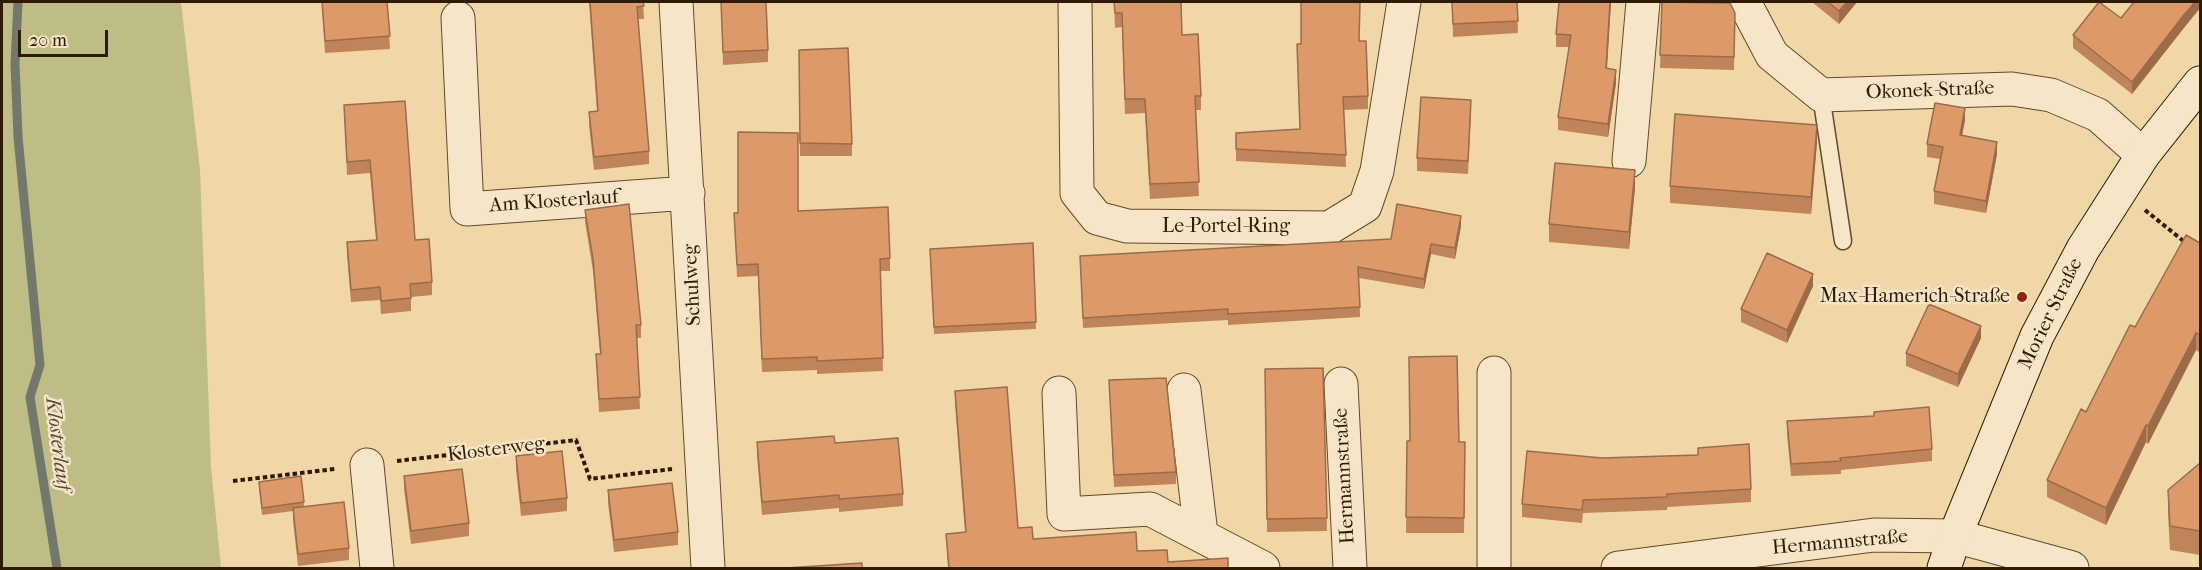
<!DOCTYPE html>
<meta charset="utf-8">
<style>
body{margin:0}
#map{position:relative;width:2202px;height:570px;overflow:hidden;background:#f1d7a8;font-family:"IM FELL French Canon",serif}
canvas{display:block}
.frame{position:absolute;inset:0;border:3px solid #2f1a03;pointer-events:none}
.scale{position:absolute;left:18px;top:30px;width:90px;height:27px;box-sizing:border-box;border:3px solid #2f1a03;border-top:0;padding-left:8px;font-size:18px;line-height:21px;white-space:nowrap;color:#2f1a03;-webkit-text-stroke:4px #f6e5c6;paint-order:stroke}
</style>
<div id="map">
<canvas width="2202" height="570"></canvas>
<div class="frame"></div>
<div class="scale">20 m</div>
</div>
<script>
const context = document.querySelector('canvas').getContext('2d');
context.lineJoin = 'round';
function fillPath(path, color) { context.fillStyle = color; context.fill(path, 'evenodd'); }
const shape = rows => new Path2D(rows.map(r => 'M' + r).join(''));
function strokePath(path, color, width, dash) { context.strokeStyle = color; context.lineWidth = width; context.lineCap = dash ? 'butt' : 'round'; context.setLineDash(dash || []); context.stroke(path); }
function write(font, color, halo, rows, align = 'center') {
  context.font = font + ' "IM FELL French Canon",serif'; context.lineWidth = 5; context.setLineDash([]); context.textBaseline = 'middle'; context.strokeStyle = halo; context.fillStyle = color; for (const [text, x, y, turn = 0] of rows) {
    context.save(); context.translate(x, y); context.rotate((+turn || 0) * Math.PI / 180); context.textAlign = isNaN(turn) ? turn : align; if (halo) context.strokeText(text, 0, 0); context.fillText(text, 0, 0); context.restore();
  }
}
fillPath(shape([
 [2,2,181,2,200,170,211,467,221,568,2,568]
]), '#bdbd85');
strokePath(shape([
 [18,2,15,64,18,137,40,365,30,397,57,568]
]), '#72786c', 9);
const lane = shape([
 [1821,95,1843,241]
]);
const street = shape([
 [676,2,708,568],
 [1075,2,1077,193,1097,218,1127,226,1329,228,1365,206,1377,171,1404,2],
 [1744,2,1772,55,1821,95,2012,89,2051,95,2098,115,2143,155],
 [458,18,467,209,688,193],
 [1629,161,1643,2],
 [1494,373,1494,568],
 [1341,384,1350,568],
 [1184,390,1201,534],
 [1059,393,1064,514,1150,509,1263,568],
 [367,465,377,568],
 [1618,568,1874,535,1955,536,2072,568]
]);
const secondary = shape([
 [1944,568,1955,536,2037,336,2083,249,2143,155,2200,83]
]);
strokePath(lane, '#60492c', 19);
strokePath(street, '#60492c', 35);
strokePath(secondary, '#2f1a03', 35);
strokePath(shape([
 [2145,210,2186,243],
 [397,461,576,440,590,479,672,469],
 [233,481,335,469]
]), '#2f1a03', 4, [4.5, 3]);
strokePath(lane, '#f6e5c6', 16);
strokePath(street, '#f6e5c6', 33);
strokePath(secondary, '#f6e5c6', 33);
fillPath(shape([
 [322,2,387,2,390,49,325,53],
 [589,2,643,2,644,19,638,19,649,151,649,164,594,170,589,125,589,112,597,111],
 [721,2,768,50,768,62,723,65],
 [1114,2,1181,2,1182,35,1201,96,1201,110,1195,110,1199,196,1150,199,1145,113,1125,114,1122,27,1115,28],
 [1452,2,1517,2,1518,33,1453,37],
 [1611,2,1607,69,1616,83,1608,137,1558,130,1558,117,1569,47,1556,47,1556,34],
 [1662,2,1735,13,1734,70,1660,68],
 [1812,2,1857,2,1839,24],
 [2200,2,2200,8,2183,29,2132,94,2073,48,2073,35,2121,18],
 [1359,41,1368,96,1368,109,1344,110,1346,167,1236,161,1236,133,1299,129],
 [799,50,852,144,852,156,800,156],
 [344,105,415,240,432,282,432,295,411,297,411,311,381,314,380,300,351,302,347,255,347,242,376,240,370,173,347,175],
 [1471,112,1468,174,1417,171,1417,158],
 [1965,120,1962,135,1997,154,1986,213,1934,204,1934,191,1940,159,1927,157,1927,144],
 [1817,142,1811,214,1670,203,1670,186],
 [1635,188,1629,249,1549,242,1549,224],
 [585,210,641,325,641,338,637,338,640,409,599,412,596,354,600,354,593,271,585,222],
 [798,211,890,258,890,271,880,271,883,371,817,374,817,370,762,372,758,276,737,277,734,213],
 [1461,226,1455,259,1431,254,1424,289,1359,278,1360,317,1228,325,1228,320,1083,328,1080,256,1391,239],
 [1033,243,1036,329,934,334,930,256],
 [2200,243,2200,353,2196,350,2148,444,2146,442,2106,525,2047,497,2047,480,2086,412],
 [1813,286,1787,343,1741,322,1741,309],
 [1981,338,1958,387,1906,366,1906,353],
 [1323,368,1327,531,1267,532,1265,369],
 [1109,380,1176,472,1176,484,1114,487],
 [955,391,1018,528,1033,539,1137,551,1168,562,1228,568,948,568,946,534,965,532,955,404],
 [1787,421,1932,449,1932,461,1841,470,1841,474,1791,476,1787,434],
 [1407,441,1465,442,1464,533,1406,533],
 [757,442,835,443,903,494,903,506,839,512,839,508,762,515,757,455],
 [1527,451,1751,489,1751,502,1667,507,1667,510,1583,513,1582,523,1522,517,1522,504],
 [516,456,567,498,567,511,521,516,516,469],
 [2200,463,2200,555,2170,550,2168,514,2168,490],
 [404,476,469,523,469,536,411,544,404,489],
 [259,482,304,502,304,507,349,548,349,560,298,566,293,521,293,511,262,515,259,489],
 [608,490,678,532,678,545,614,552,608,503]
]), '#bf845a');
fillPath(shape([
 [1610,2,1611,2,1606,81,1606,68],
 [1847,2,1857,2,1839,24,1839,11],
 [2195,2,2200,2,2200,8,2183,29,2132,94,2132,82,2183,16],
 [1616,70,1616,83,1608,137,1608,124],
 [1965,108,1965,120,1960,147,1960,135],
 [1817,125,1817,142,1811,214,1811,197],
 [1997,142,1997,154,1986,213,1986,201],
 [1635,170,1635,188,1629,249,1629,232],
 [1461,216,1461,226,1455,259,1455,248],
 [1431,244,1431,254,1424,289,1424,279],
 [1813,274,1813,286,1787,343,1787,330],
 [1981,326,1981,338,1958,387,1958,374],
 [2196,333,2196,350,2148,444,2148,426],
 [2146,425,2146,442,2106,525,2106,508]
]), '#9b6b4a');
const building = shape([
 [322,2,387,2,390,36,325,41,322,2],
 [590,2,643,2,644,6,637,7,649,151,594,157,589,112,598,111,590,2],
 [721,2,766,2,768,50,723,52,721,2],
 [1114,2,1181,2,1182,35,1198,34,1201,96,1195,96,1199,182,1150,184,1145,99,1125,99,1122,13,1115,13,1114,2],
 [1301,2,1360,2,1359,41,1366,41,1368,96,1343,97,1346,155,1236,149,1236,133,1300,129,1297,44,1301,44,1301,2],
 [1452,2,1517,2,1518,21,1453,24,1452,2],
 [1559,2,1610,2,1606,68,1616,70,1608,124,1558,117,1571,35,1556,34,1559,2],
 [1662,2,1730,3,1735,13,1734,57,1660,55,1662,2],
 [1828,2,1847,2,1839,11,1828,2],
 [2099,2,2121,18,2134,2,2195,2,2183,16,2132,82,2073,35,2099,2],
 [848,48,852,144,800,143,799,50,848,48],
 [1421,97,1471,100,1468,161,1417,158,1421,97],
 [405,101,415,240,429,239,432,282,410,284,411,298,381,301,380,287,351,290,347,242,377,240,370,160,347,162,344,105,405,101],
 [1935,103,1965,108,1960,135,1997,142,1986,201,1934,191,1943,147,1927,144,1935,103],
 [1675,114,1817,125,1811,197,1670,186,1675,114],
 [738,132,798,133,798,211,888,207,890,258,880,259,883,358,817,361,817,357,762,359,758,264,737,265,734,213,738,213,738,132],
 [1555,163,1635,170,1629,232,1549,224,1555,163],
 [629,204,641,325,636,325,640,397,599,399,596,354,601,354,593,259,585,210,629,204],
 [1397,204,1461,216,1455,248,1431,244,1424,279,1358,267,1360,307,1228,314,1228,309,1083,318,1080,256,1391,239,1397,204],
 [2186,235,2200,243,2200,335,2196,333,2148,426,2146,425,2106,508,2047,480,2081,409,2086,412,2130,325,2135,327,2186,235],
 [1033,243,1036,322,934,327,930,249,1033,243],
 [1767,253,1813,274,1787,330,1741,309,1767,253],
 [1929,304,1981,326,1958,374,1906,353,1929,304],
 [1457,356,1459,442,1465,442,1464,518,1406,517,1407,441,1410,441,1409,357,1457,356],
 [1323,368,1327,518,1267,519,1265,369,1323,368],
 [1166,378,1176,472,1114,475,1109,380,1166,378],
 [1007,387,1018,528,1032,527,1033,539,1136,532,1137,551,1167,550,1168,562,1228,558,1228,568,949,568,946,534,966,532,955,391,1007,387],
 [1929,407,1932,449,1840,458,1841,461,1791,464,1787,421,1874,416,1874,412,1929,407],
 [834,436,835,443,898,438,903,494,839,499,839,495,762,502,757,442,834,436],
 [1749,444,1751,489,1667,494,1667,497,1583,500,1582,510,1522,504,1527,451,1602,458,1698,455,1698,448,1749,444],
 [562,451,567,498,521,503,516,456,562,451],
 [2200,463,2200,531,2170,526,2168,490,2200,463],
 [462,469,469,523,411,531,404,476,462,469],
 [301,476,304,502,262,508,259,482,301,476],
 [672,483,678,532,614,540,608,490,672,483],
 [344,502,349,548,298,554,293,508,344,502],
 [862,563,862,568,785,568,862,563]
]);
fillPath(building, '#de9969');
strokePath(building, '#9b6b4a', 1.5);
for (const [x, y, r, color] of [
 [2022,297,6,"#8f2418"]
]) { const dot = new Path2D(); dot.arc(x, y, r, 0, 2 * Math.PI); context.fillStyle = color; context.fill(dot); strokePath(dot, '#f6e5c6', 2); }
write('20px', '#2f1a03', '#f6e5c6', [
 ["Okonek-Straße",1930,91,-2],
 ["Am Klosterlauf",554,202,-4],
 ["Le-Portel-Ring",1226,227],
 ["Schulweg",693,285,-93],
 ["Morier Straße",2051,314,-64],
 ["Klosterweg",496,450,-7],
 ["Hermannstraße",1345,476,-93],
 ["Hermannstraße",1840,543,-5]
]);
write('20px', '#2f1a03', '#f6e5c6', [
 ["Max-Hamerich-Straße",2010,297]
], 'right');
write('italic 21px', '#504938', '#f6e5c6', [
 ["Klosterlauf",57,444,83]
]);
</script>
